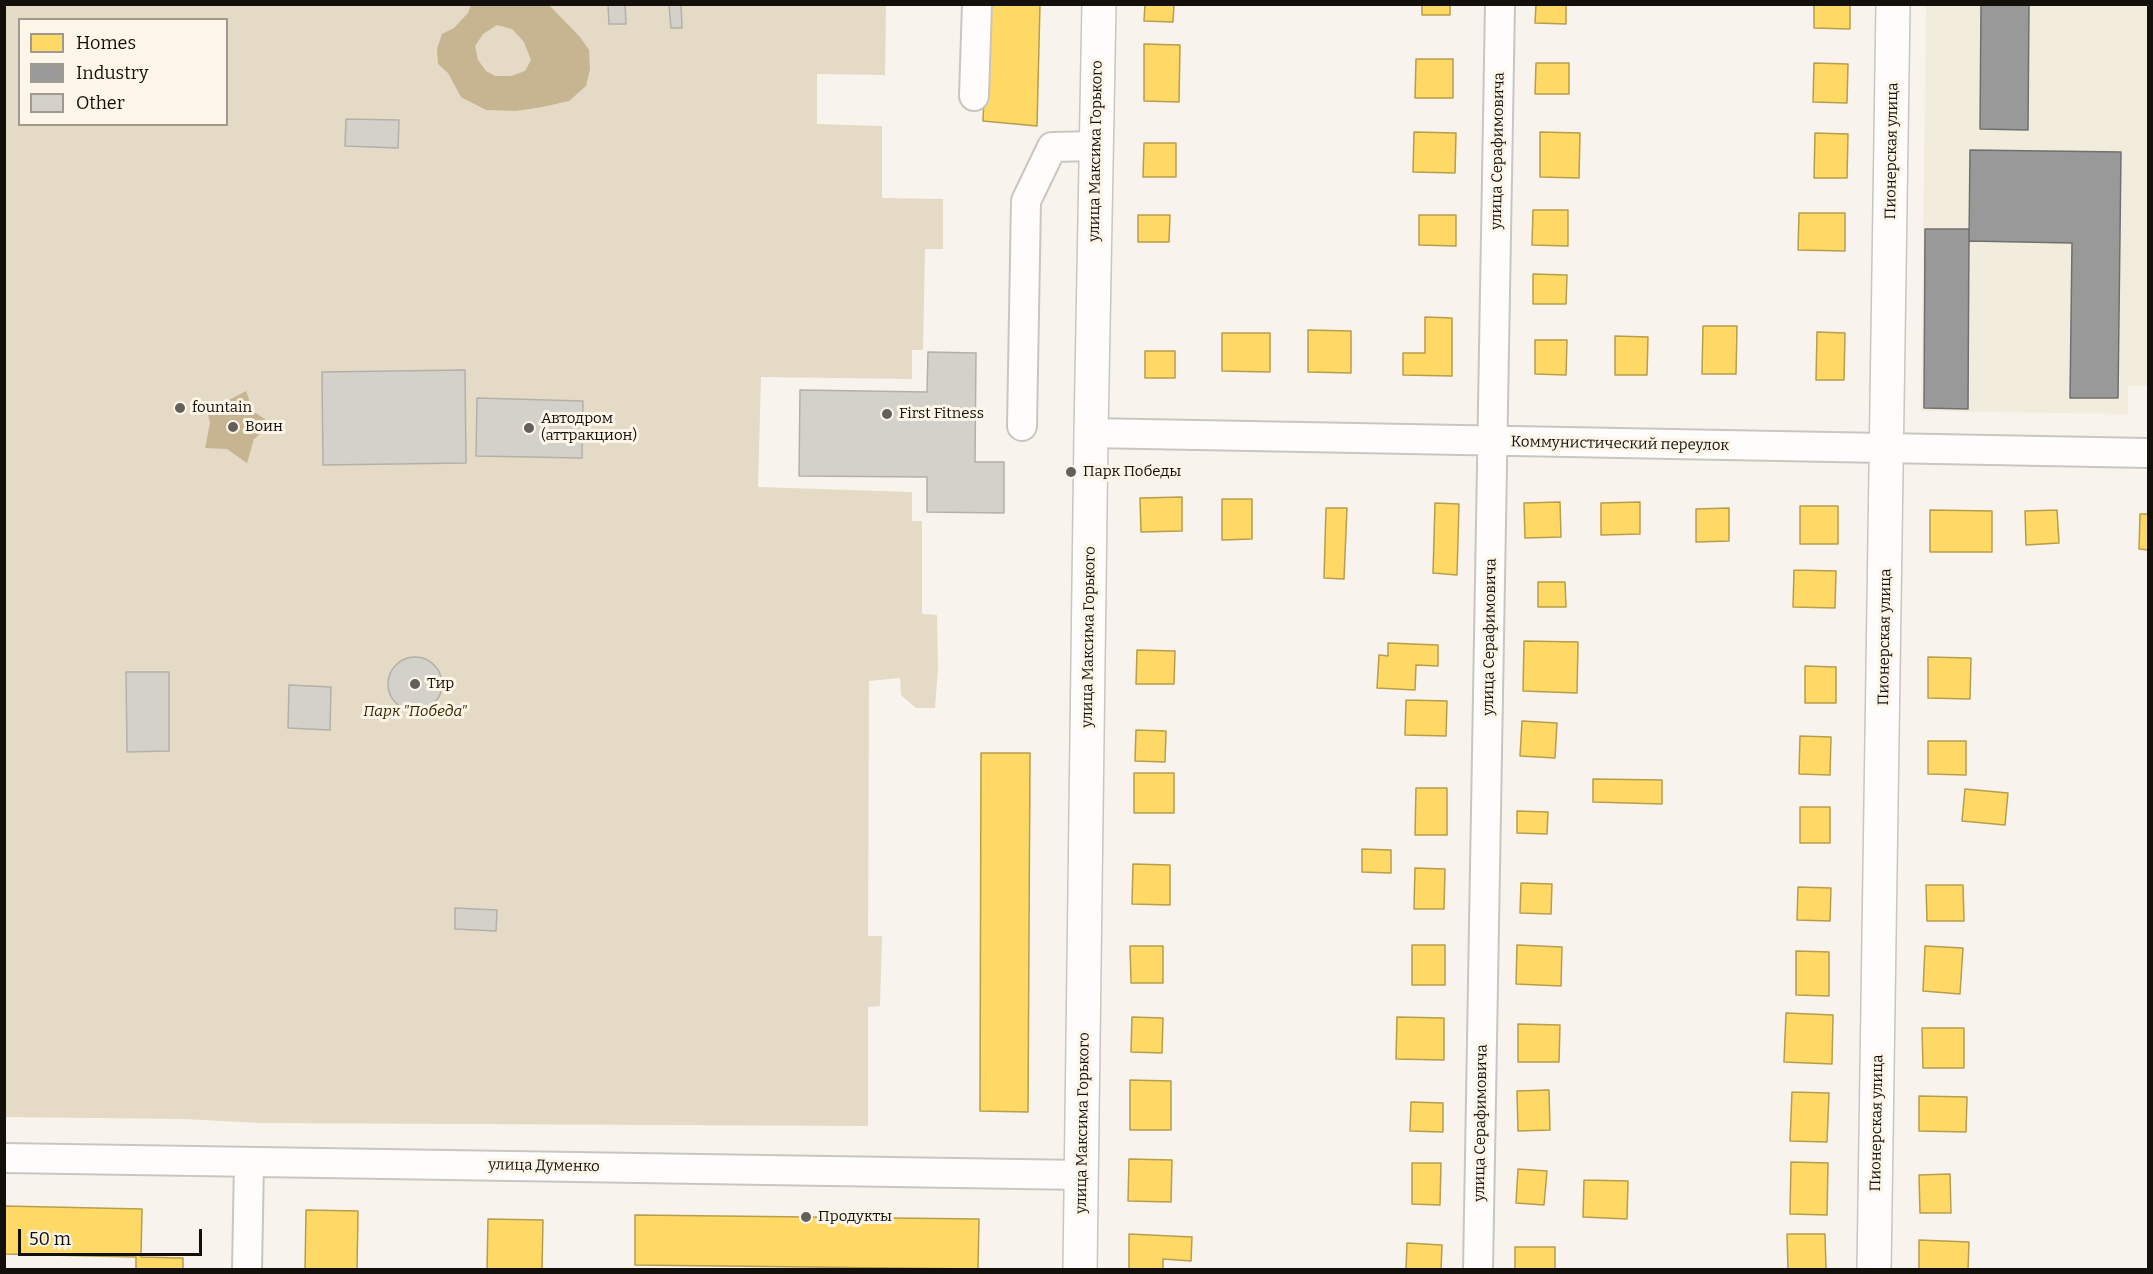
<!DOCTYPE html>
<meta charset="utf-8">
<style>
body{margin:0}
#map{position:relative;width:2153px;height:1274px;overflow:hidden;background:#f8f4ed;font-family:Bitter,serif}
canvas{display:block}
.frame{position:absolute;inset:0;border:6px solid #13100c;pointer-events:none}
.legend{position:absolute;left:18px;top:18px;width:210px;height:108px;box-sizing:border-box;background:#fdf5e8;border:2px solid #9f9990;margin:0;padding:8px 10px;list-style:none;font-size:18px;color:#13100c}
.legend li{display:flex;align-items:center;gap:12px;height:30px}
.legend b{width:30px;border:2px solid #9f9990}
.scale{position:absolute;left:18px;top:1229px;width:184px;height:27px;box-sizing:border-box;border:3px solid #13100c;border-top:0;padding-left:8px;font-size:18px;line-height:21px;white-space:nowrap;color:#13100c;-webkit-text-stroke:4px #fdf5e8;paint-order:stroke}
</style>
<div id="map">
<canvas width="2153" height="1274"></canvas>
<div class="frame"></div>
<ul class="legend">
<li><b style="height:16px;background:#ffd966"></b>Homes</li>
<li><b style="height:16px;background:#999"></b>Industry</li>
<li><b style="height:16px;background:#d4d1cb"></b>Other</li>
</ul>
<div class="scale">50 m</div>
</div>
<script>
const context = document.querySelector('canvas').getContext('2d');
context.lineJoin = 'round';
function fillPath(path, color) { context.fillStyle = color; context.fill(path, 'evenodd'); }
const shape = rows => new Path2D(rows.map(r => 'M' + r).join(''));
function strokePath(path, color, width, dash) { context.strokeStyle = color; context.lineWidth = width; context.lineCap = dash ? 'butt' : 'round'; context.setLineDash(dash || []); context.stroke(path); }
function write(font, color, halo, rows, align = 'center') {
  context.font = font + ' Bitter,serif'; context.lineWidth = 6; context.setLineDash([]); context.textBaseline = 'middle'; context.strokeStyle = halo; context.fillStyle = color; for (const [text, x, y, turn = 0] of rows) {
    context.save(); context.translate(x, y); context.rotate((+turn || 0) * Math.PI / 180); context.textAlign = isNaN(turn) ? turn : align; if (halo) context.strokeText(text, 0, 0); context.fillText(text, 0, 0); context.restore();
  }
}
fillPath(shape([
 [1926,5,2148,5,2148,386,2128,386,2128,414,1921,411]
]), '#f2ecdd');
fillPath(shape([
 [5,5,886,5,885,75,817,74,817,124,882,126,882,198,943,199,943,249,925,249,923,350,912,350,912,379,761,377,758,487,912,492,912,521,922,521,922,614,937,615,938,668,935,708,916,708,901,695,900,678,869,681,868,936,882,936,880,1006,868,1007,868,1126,259,1123,185,1119,5,1117],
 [20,20,226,20,226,124,20,124]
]), '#e4dac5');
fillPath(shape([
 [471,5,549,5,580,37,589,50,590,69,586,86,569,101,542,107,516,111,486,110,461,97,448,73,438,64,437,49,442,34,454,28,468,13],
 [497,25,512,29,524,42,531,60,525,71,511,76,495,76,486,71,478,60,475,46,483,34],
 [246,391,253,411,272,424,254,439,247,463,227,449,205,448,210,423,205,402,225,402]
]), '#c7b491');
const homes = shape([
 [988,4,1040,4,1037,126,983,121,988,4],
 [1145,4,1174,4,1173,22,1144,21,1145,4],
 [1422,4,1450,4,1450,15,1422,15,1422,4],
 [1536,4,1566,4,1566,24,1535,23,1536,4],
 [1814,4,1850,4,1850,29,1814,28,1814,4],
 [1144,44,1180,45,1179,102,1144,101,1144,44],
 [1416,59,1453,59,1453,98,1415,98,1416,59],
 [1536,63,1569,63,1569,94,1535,94,1536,63],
 [1814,63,1848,64,1847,103,1813,102,1814,63],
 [1414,132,1456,133,1455,173,1413,172,1414,132],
 [1540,132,1580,133,1579,178,1540,177,1540,132],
 [1815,133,1848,134,1847,178,1814,178,1815,133],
 [1144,143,1176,143,1176,177,1143,177,1144,143],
 [1533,210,1568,210,1568,246,1532,245,1533,210],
 [1799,213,1845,213,1845,251,1798,250,1799,213],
 [1138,215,1170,215,1169,242,1138,242,1138,215],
 [1419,215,1456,215,1456,246,1419,245,1419,215],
 [1533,274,1567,275,1566,304,1533,304,1533,274],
 [1425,317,1452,318,1452,376,1403,375,1403,353,1425,353,1425,317],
 [1703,326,1737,326,1736,374,1702,374,1703,326],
 [1308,330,1351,331,1351,373,1308,372,1308,330],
 [1817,332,1845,333,1844,380,1816,380,1817,332],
 [1222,333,1270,333,1270,372,1222,371,1222,333],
 [1615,336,1648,337,1647,375,1615,375,1615,336],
 [1535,340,1567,340,1566,375,1535,374,1535,340],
 [1145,351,1175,351,1175,378,1145,378,1145,351],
 [1182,497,1182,531,1141,532,1140,498,1182,497],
 [1222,499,1252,499,1252,539,1222,540,1222,499],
 [1560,502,1561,537,1525,538,1524,503,1560,502],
 [1640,502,1640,534,1601,535,1601,503,1640,502],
 [1435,503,1459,504,1457,575,1433,573,1435,503],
 [1800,506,1838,506,1838,544,1800,544,1800,506],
 [1326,508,1347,508,1344,579,1324,578,1326,508],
 [1729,508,1729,541,1696,542,1696,509,1729,508],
 [1930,510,1992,511,1992,552,1930,552,1930,510],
 [2057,510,2059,543,2026,545,2025,511,2057,510],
 [2140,514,2148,514,2148,550,2139,549,2140,514],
 [1794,570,1836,571,1835,608,1793,607,1794,570],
 [1538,582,1565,582,1566,607,1538,607,1538,582],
 [1524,641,1578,642,1577,693,1523,691,1524,641],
 [1388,643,1438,645,1438,666,1416,665,1415,690,1377,688,1379,655,1388,656,1388,643],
 [1137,650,1175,651,1174,684,1136,684,1137,650],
 [1928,657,1971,658,1970,699,1928,698,1928,657],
 [1805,666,1836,667,1836,703,1805,703,1805,666],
 [1406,700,1447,701,1446,736,1405,735,1406,700],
 [1522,721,1557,723,1555,758,1520,756,1522,721],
 [1136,730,1166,731,1165,762,1135,761,1136,730],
 [1800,736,1831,737,1830,775,1799,774,1800,736],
 [1928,741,1966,741,1966,775,1928,774,1928,741],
 [981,753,1030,753,1028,1112,980,1111,981,753],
 [1134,773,1174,773,1174,813,1134,813,1134,773],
 [1593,779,1662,780,1662,804,1593,802,1593,779],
 [1416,788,1447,788,1447,835,1415,835,1416,788],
 [1965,789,2008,793,2005,825,1962,821,1965,789],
 [1800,807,1830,807,1830,843,1800,843,1800,807],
 [1517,811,1548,812,1547,834,1517,833,1517,811],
 [1362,849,1391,850,1391,873,1362,872,1362,849],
 [1133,864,1170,865,1170,905,1132,904,1133,864],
 [1415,868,1445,869,1444,909,1414,909,1415,868],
 [1521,883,1552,884,1551,914,1520,913,1521,883],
 [1926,885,1963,885,1964,921,1927,921,1926,885],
 [1798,887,1831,888,1830,921,1797,920,1798,887],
 [1412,945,1445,945,1445,985,1412,985,1412,945],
 [1517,945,1562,947,1561,986,1516,984,1517,945],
 [1130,946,1163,946,1163,983,1131,983,1130,946],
 [1925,946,1963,948,1960,994,1923,991,1925,946],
 [1796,951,1829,952,1829,996,1796,995,1796,951],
 [1786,1013,1833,1015,1832,1064,1784,1062,1786,1013],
 [1132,1017,1163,1018,1162,1053,1131,1052,1132,1017],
 [1397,1017,1444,1018,1444,1060,1396,1059,1397,1017],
 [1518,1024,1560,1025,1559,1062,1518,1062,1518,1024],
 [1922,1028,1964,1028,1964,1068,1923,1068,1922,1028],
 [1130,1080,1171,1081,1171,1130,1130,1130,1130,1080],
 [1549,1090,1550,1130,1518,1131,1517,1091,1549,1090],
 [1792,1092,1829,1093,1827,1142,1790,1141,1792,1092],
 [1919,1096,1967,1097,1966,1132,1919,1131,1919,1096],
 [1411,1102,1443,1103,1443,1132,1410,1131,1411,1102],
 [1129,1159,1172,1160,1171,1202,1128,1201,1129,1159],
 [1791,1162,1828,1163,1827,1215,1790,1214,1791,1162],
 [1412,1163,1441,1163,1440,1205,1412,1204,1412,1163],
 [1518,1169,1547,1171,1544,1205,1516,1203,1518,1169],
 [1950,1174,1951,1213,1920,1213,1919,1175,1950,1174],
 [1584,1180,1628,1181,1627,1219,1583,1217,1584,1180],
 [4,1206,142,1209,141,1257,183,1258,183,1270,136,1270,136,1257,4,1254,4,1206],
 [306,1210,358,1211,357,1270,305,1270,306,1210],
 [635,1215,979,1219,978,1269,635,1265,635,1215],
 [488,1219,543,1220,542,1270,487,1270,488,1219],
 [1129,1234,1192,1237,1191,1261,1163,1259,1163,1270,1129,1270,1129,1234],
 [1787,1234,1825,1234,1826,1270,1788,1270,1787,1234],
 [1919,1240,1969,1242,1968,1270,1919,1270,1919,1240],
 [1407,1243,1442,1245,1441,1270,1406,1270,1407,1243],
 [1515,1247,1555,1247,1555,1270,1515,1270,1515,1247]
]);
fillPath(homes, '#ffd966');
strokePath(homes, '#b89d4b', 1.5);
const industry = shape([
 [1981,4,2029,4,2028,130,1980,129,1981,4],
 [1970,150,2121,152,2118,398,2070,398,2072,243,1969,241,1970,150],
 [1925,229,1969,229,1968,409,1924,408,1925,229]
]);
fillPath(industry, '#999');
strokePath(industry, '#71706f', 1.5);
const building = shape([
 [608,4,625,4,626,24,609,24,608,4],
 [669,4,681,4,682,28,671,28,669,4],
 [346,119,399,120,398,148,345,146,346,119],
 [928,352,976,353,975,462,1004,462,1004,513,927,512,927,477,799,476,800,390,927,392,928,352],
 [465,370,466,463,323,465,322,372,465,370],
 [477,398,583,401,582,458,476,456,477,398],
 '388 684a27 27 0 1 1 54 0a27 27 0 1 1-54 0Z',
 [126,672,169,672,169,751,127,752,126,672],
 [289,685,331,687,330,730,288,728,289,685],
 [455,908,497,910,496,931,455,929,455,908]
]);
fillPath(building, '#d4d1cb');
strokePath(building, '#b3b0ab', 1.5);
const street = shape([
 [974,96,977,4],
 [1022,426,1026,201,1052,147,1096,146],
 [1091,433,2148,453],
 [4,1158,1083,1175],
 [247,1270,249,1162],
 [1478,1270,1500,4]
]);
const secondary = shape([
 [1080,1270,1091,433,1099,4],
 [1874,1270,1893,4]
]);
strokePath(street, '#c9c5c0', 32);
strokePath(secondary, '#c9c5c0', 36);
strokePath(street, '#fefdfc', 28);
strokePath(secondary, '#fefdfc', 33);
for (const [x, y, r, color] of [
 [180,408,6,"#63605b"],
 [887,414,6,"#63605b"],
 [233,427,6,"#63605b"],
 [529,428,6,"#63605b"],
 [1071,472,6,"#63605b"],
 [415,684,6,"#63605b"],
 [806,1217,6,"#63605b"]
]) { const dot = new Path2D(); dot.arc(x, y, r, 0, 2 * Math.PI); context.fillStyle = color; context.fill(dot); strokePath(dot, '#fdf5e8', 2); }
write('15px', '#13100c', '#fdf5e8', [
 ["улица Максима Горького",1096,151,-89],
 ["улица Серафимовича",1498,151,-89],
 ["Пионерская улица",1892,151,-89],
 ["Коммунистический переулок",1620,444,1],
 ["улица Максима Горького",1089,637,-89],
 ["улица Серафимовича",1490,637,-89],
 ["Пионерская улица",1885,637,-89],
 ["улица Максима Горького",1083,1123,-89],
 ["улица Серафимовича",1481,1123,-89],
 ["Пионерская улица",1877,1123,-89],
 ["улица Думенко",544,1166,1]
]);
write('15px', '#13100c', '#fdf5e8', [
 ["fountain",192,408],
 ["First Fitness",899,414],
 ["Автодром",541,419],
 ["(аттракцион)",541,436],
 ["Воин",245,427],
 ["Парк Победы",1083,472],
 ["Тир",427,684],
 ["Продукты",818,1217]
], 'left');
write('italic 15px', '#382700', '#fdf5e8', [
 ["Парк \"Победа\"",415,712]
]);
</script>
